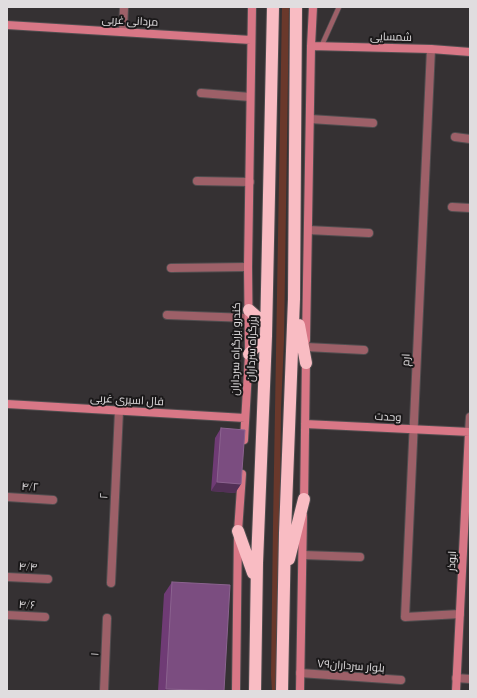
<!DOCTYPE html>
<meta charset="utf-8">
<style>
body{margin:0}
#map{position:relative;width:477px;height:698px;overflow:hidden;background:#353133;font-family:"Playfair Display",serif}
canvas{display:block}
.frame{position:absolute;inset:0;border:8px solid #e0dddf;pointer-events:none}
</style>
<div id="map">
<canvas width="477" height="698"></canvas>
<div class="frame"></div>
</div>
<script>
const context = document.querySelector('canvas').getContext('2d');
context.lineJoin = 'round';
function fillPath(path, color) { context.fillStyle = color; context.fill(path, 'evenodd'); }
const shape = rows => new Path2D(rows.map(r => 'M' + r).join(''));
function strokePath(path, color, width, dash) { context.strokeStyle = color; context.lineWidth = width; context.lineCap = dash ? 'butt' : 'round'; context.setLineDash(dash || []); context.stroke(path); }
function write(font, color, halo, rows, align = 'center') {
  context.font = font + ' "Playfair Display",Cairo,serif'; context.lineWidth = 4; context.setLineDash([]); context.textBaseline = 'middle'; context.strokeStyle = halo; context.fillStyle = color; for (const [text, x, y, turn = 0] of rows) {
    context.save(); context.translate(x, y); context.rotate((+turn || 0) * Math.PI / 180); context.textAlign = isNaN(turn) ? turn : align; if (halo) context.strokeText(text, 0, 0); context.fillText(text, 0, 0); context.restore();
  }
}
fillPath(shape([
 [282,7,289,7,284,340,281,408,278,691,272,691,271,675,273,525]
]), '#6a382b');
const lane = shape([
 [321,47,339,7]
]);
const street = shape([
 [123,32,124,7],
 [431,49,405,617,460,614],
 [201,93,250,97],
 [310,119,373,123],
 [455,137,470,139],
 [197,181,250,182],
 [452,207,470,208],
 [308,230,369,233],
 [171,268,248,267],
 [167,315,248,318],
 [306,347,364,350],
 [469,432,470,417],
 [7,497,53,500],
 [303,555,360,557],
 [7,577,48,579],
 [111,583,119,411],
 [7,615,45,617],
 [300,673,401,680],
 [456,678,470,679],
 [104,691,107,618]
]);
const secondary = shape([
 [7,25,251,40],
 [311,46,431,49,470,52],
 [306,340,311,46,313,7],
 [7,404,245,418],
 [305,424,470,432],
 [244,440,249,354,248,267,252,7],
 [304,504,306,358],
 [236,691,238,531,242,474],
 [300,691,303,516],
 [456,691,469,432]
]);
const highway = shape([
 [249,310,266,325],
 [299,325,306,363],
 [249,354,266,336],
 [238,531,253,573],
 [289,559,304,499],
 [255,691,257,563,266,336,273,7],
 [282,691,285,533,294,299,296,7]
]);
strokePath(lane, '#504d4f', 6);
strokePath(street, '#504d4f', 10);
strokePath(secondary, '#504d4f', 10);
strokePath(highway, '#504d4f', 14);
strokePath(lane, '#9d6068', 4.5);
strokePath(street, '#9d6068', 8);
strokePath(secondary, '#d87786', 8);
strokePath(highway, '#f9bcc3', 12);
fillPath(shape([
 [221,428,241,484,235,493,211,491,215,438],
 [172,582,224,691,158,691,164,594]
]), '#6f3b75');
fillPath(shape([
 [217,482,241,484,235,493,211,491],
 [166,689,214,691,165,691]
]), '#523056');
const building = shape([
 [221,428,245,430,241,484,217,482,221,428],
 [172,582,230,585,224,691,166,689,172,582]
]);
fillPath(building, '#7b4d80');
strokePath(building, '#8b638f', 1);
write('11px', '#e0dddf', '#1b191a', [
 ["مردانی غربی",130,21,3],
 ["شمسایی",391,37,1],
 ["کندرو بزرگراه سرداران",236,349,-89],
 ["بزرگراه سرداران",252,349,-88],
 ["ارم",406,360,-87],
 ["فال اسیری غربی",127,400,3],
 ["وحدت",388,417,3],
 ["۴/۲",30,487,3],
 ["۲",104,496,-87],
 ["ابوذر",452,561,-87],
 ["۴/۴",28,567,3],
 ["۴/۶",27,605,3],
 ["۱",95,654,-87],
 ["بلوار سرداران۷۹",351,666,4]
]);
</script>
